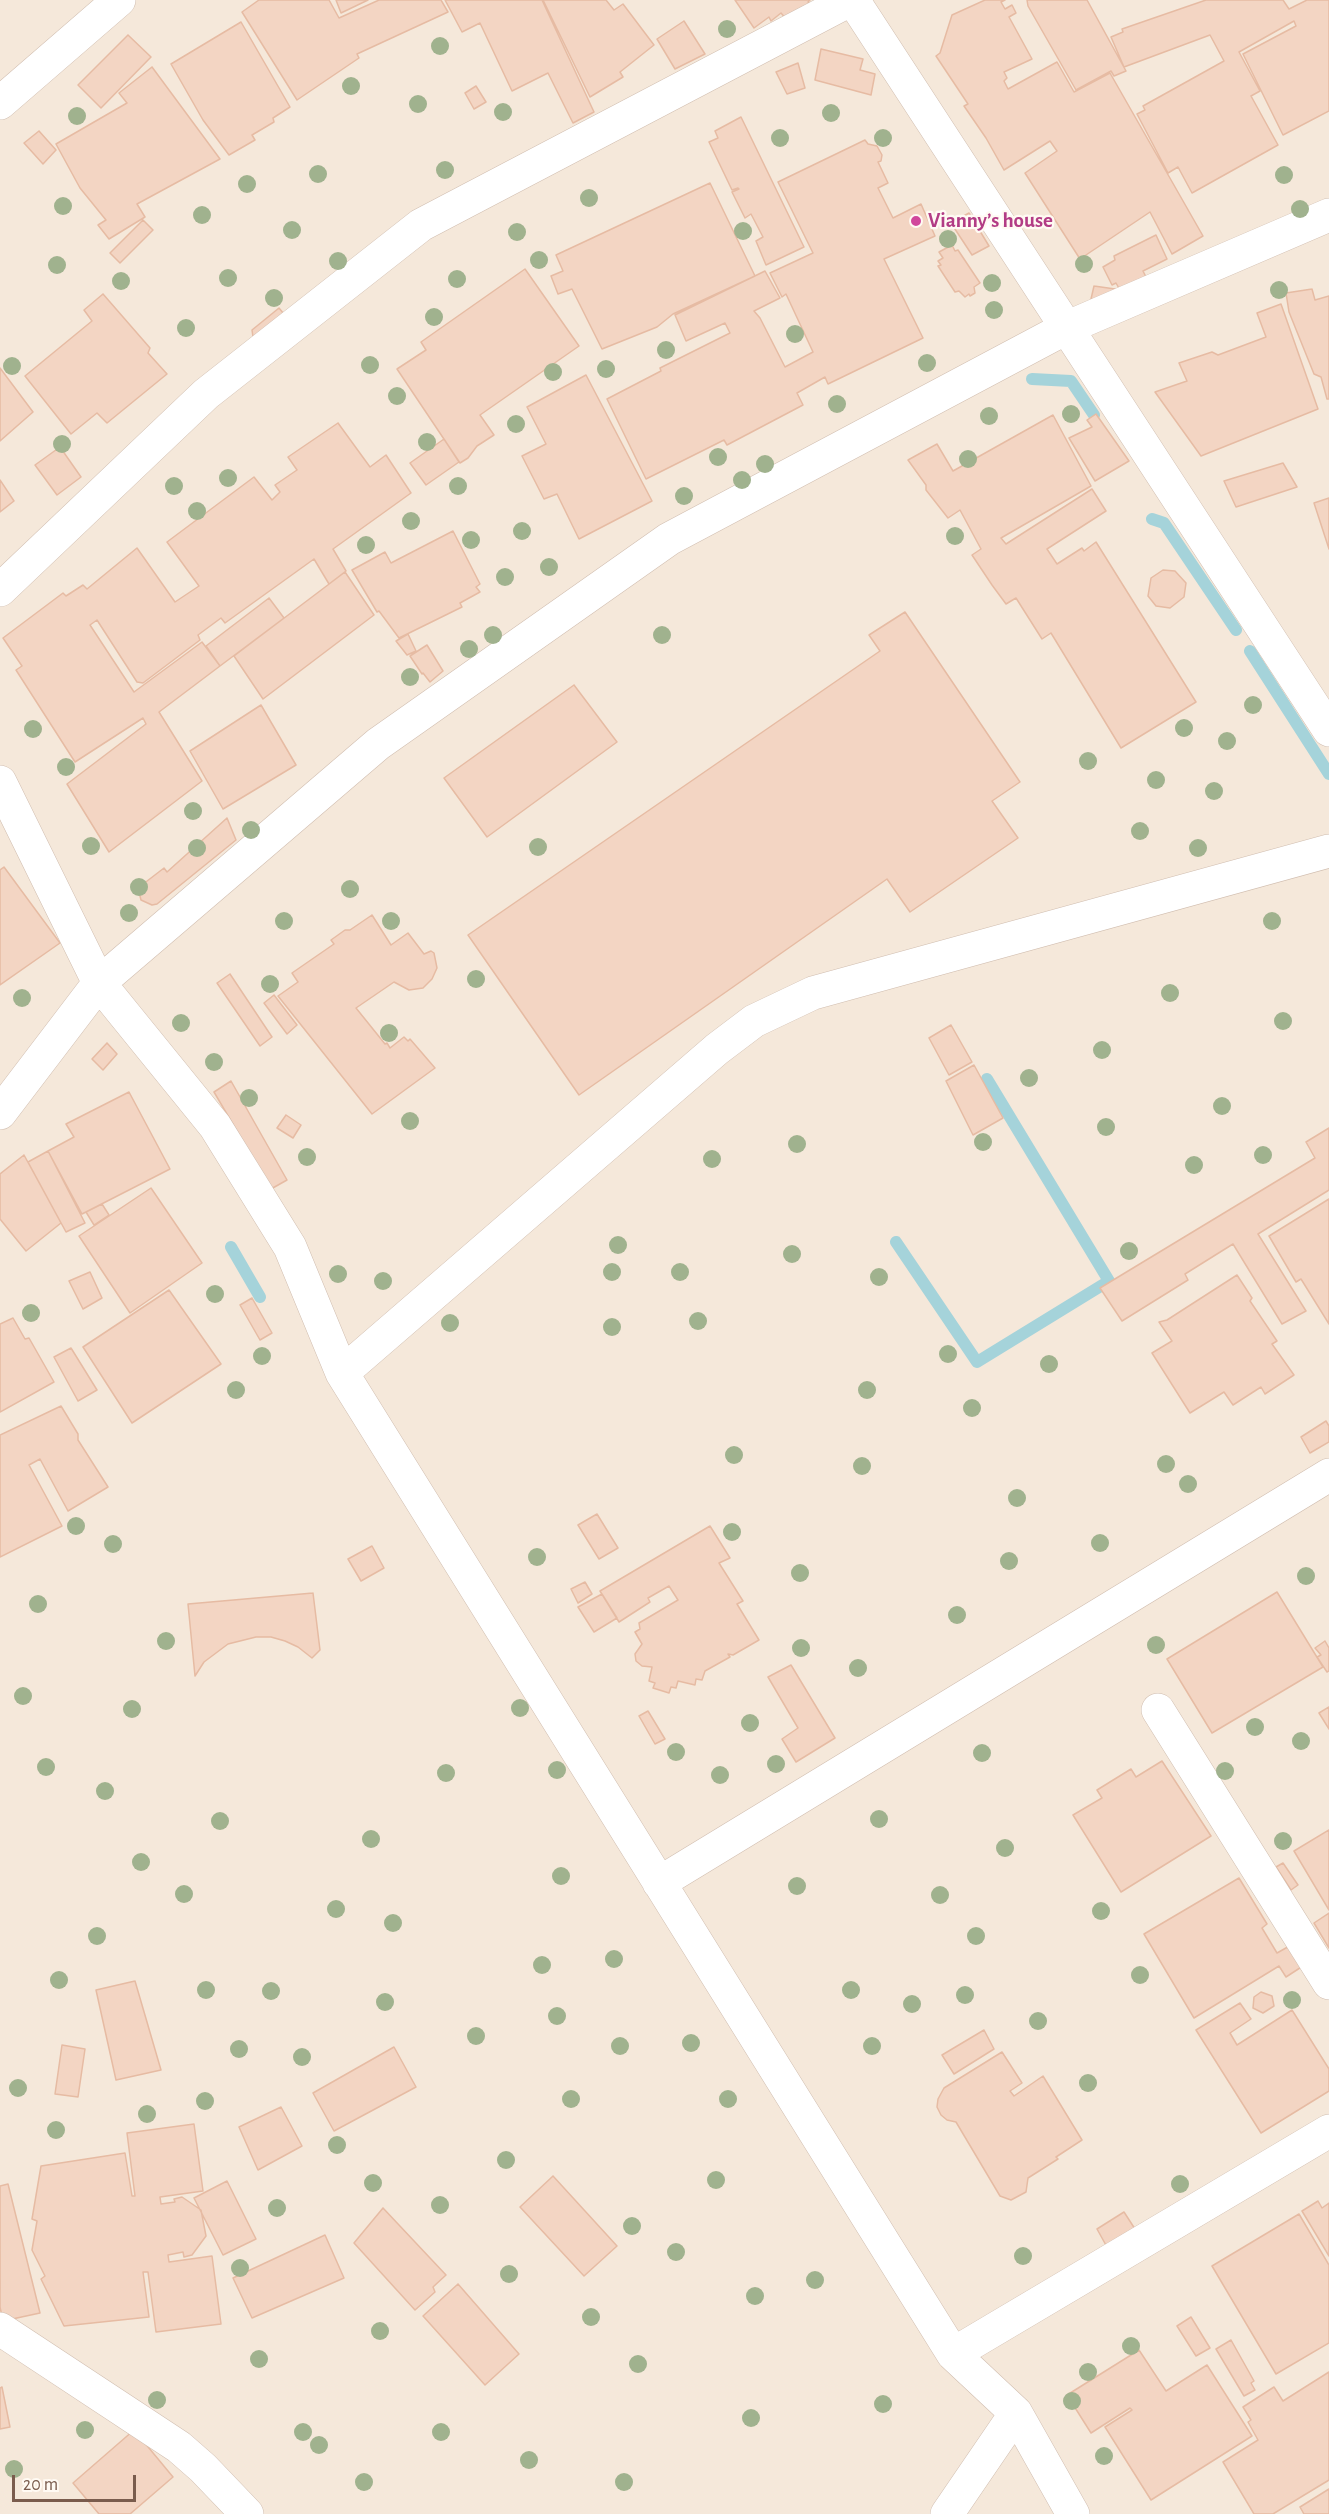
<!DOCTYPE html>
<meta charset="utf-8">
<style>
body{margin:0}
#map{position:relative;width:1329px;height:2514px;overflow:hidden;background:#fdf6ec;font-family:"Alegreya Sans",sans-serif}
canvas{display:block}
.scale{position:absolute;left:12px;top:2475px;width:124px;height:27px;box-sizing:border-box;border:3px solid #7a5c4d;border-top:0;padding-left:8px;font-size:18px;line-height:21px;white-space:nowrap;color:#7a5c4d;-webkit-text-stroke:4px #fffaf3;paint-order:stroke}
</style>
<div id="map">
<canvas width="1329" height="2514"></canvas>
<div class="scale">20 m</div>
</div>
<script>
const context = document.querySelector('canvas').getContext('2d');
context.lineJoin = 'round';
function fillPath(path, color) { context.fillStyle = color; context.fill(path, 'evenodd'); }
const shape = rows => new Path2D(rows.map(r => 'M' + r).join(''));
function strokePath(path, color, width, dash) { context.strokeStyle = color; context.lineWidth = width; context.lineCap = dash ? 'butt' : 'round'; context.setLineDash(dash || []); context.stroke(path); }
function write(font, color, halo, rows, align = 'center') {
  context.font = font + ' "Alegreya Sans",sans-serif'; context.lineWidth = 4.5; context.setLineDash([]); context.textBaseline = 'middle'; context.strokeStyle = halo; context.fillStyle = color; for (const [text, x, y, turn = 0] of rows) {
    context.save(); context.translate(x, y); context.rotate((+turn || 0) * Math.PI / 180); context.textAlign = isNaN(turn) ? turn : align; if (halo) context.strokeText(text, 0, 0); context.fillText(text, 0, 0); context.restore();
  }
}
fillPath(shape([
 [0,0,1329,0,1329,2514,0,2514]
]), '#f5e8da');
strokePath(shape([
 [1032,379,1071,381,1094,415],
 [1152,519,1164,523,1236,630],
 [1250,651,1329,774],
 [896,1242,977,1362,1109,1281,987,1079],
 [231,1247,260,1297]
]), '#a5d3da', 12);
const building = shape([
 [259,0,329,0,339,18,379,0,441,0,448,12,357,54,359,58,297,100,242,12,259,0],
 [336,0,368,0,341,13,336,0],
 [445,0,542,0,594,112,573,123,548,73,512,91,480,23,462,32,445,0],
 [543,0,606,0,614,10,623,4,654,45,620,72,623,77,590,97,543,0],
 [735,0,810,0,808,2,810,4,787,20,781,13,771,21,769,17,754,28,735,0],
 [985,0,1005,0,1001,2,1005,9,1012,5,1016,13,1009,17,1032,59,1004,72,1007,78,1004,81,1008,89,1057,62,1074,92,1110,73,1203,236,1172,254,1150,212,1080,259,1025,173,1057,151,1050,141,1004,170,986,138,964,106,968,104,936,56,940,53,952,15,985,0],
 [1027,0,1087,0,1126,71,1114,76,1111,71,1076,90,1028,6,1027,0],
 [1206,0,1283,0,1289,9,1307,0,1329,0,1329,111,1283,135,1243,54,1296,26,1294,21,1239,52,1260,91,1251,96,1278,145,1192,193,1178,167,1168,173,1137,114,1145,110,1143,106,1224,61,1210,35,1124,67,1111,37,1123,32,1122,29,1206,0],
 [684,21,705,54,675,69,657,39,684,21],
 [241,22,290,107,273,118,274,122,252,135,255,140,229,155,203,120,171,64,241,22],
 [128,35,151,57,101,108,78,85,128,35],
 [821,49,863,59,860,70,875,74,871,95,815,80,821,49],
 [798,63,805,88,787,94,776,72,798,63],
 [152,67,220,159,137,204,145,217,109,239,98,225,106,220,80,188,56,144,127,103,119,93,152,67],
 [476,86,486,102,474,109,465,93,476,86],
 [741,117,804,247,766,265,756,241,763,237,751,214,745,218,732,192,739,189,738,188,732,190,709,142,718,138,715,131,741,117],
 [39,131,56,150,43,164,24,143,39,131],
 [865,140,868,144,877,146,882,155,881,161,878,162,888,183,878,188,893,218,921,204,935,236,884,259,923,338,828,384,825,377,797,393,803,405,727,445,724,440,646,479,607,399,661,371,660,368,730,333,725,323,686,341,675,315,765,271,780,298,754,311,760,318,785,367,813,352,786,294,782,297,770,273,813,253,778,182,865,140],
 [710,183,755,276,673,314,657,327,602,349,572,289,558,294,551,276,563,271,556,255,710,183],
 [969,213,989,246,972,255,951,223,969,213],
 [143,220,153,230,120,263,110,253,143,220],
 [1156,235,1167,259,1143,271,1146,277,1120,290,1116,283,1112,285,1103,267,1115,260,1114,256,1156,235],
 [952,245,955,251,958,250,980,283,974,287,975,293,970,296,969,294,965,297,959,291,955,292,938,266,941,265,938,261,943,258,939,252,952,245],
 [525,269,579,346,480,415,494,435,477,446,468,458,460,463,397,369,426,350,421,342,525,269],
 [1094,286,1115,289,1112,305,1091,299,1094,286],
 [1312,289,1315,300,1329,296,1329,399,1327,399,1321,377,1314,374,1289,312,1286,293,1312,289],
 [103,294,150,348,148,353,167,374,107,423,97,413,71,434,25,376,92,321,84,310,103,294],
 [1281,304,1318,409,1201,456,1155,392,1187,381,1179,363,1212,352,1218,355,1266,337,1257,313,1281,304],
 [279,308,288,319,253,337,252,330,279,308],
 [0,368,33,412,0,441,0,368],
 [586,375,652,501,579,539,557,494,544,499,522,456,546,444,527,407,586,375],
 [1096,414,1129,461,1095,481,1069,438,1092,427,1087,420,1096,414],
 [1053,415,1091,486,1001,538,1006,544,1092,489,1106,511,1047,549,1057,564,1082,548,1084,551,1096,542,1196,702,1121,748,1051,633,1042,639,1016,598,1006,604,992,585,972,555,981,549,960,510,948,518,926,490,926,485,908,460,937,444,953,471,1053,415],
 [338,423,370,467,386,455,411,493,333,549,346,571,329,584,314,559,225,623,221,618,198,635,200,640,143,683,137,682,97,620,90,625,134,692,202,642,220,666,159,712,202,781,109,852,67,784,146,724,143,718,75,762,16,670,22,666,3,638,63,593,66,596,83,585,87,589,137,548,175,602,199,586,167,542,254,477,272,500,280,492,275,485,297,470,288,457,338,423],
 [444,439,459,462,426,485,410,463,444,439],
 [60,447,81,477,57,495,35,465,60,447],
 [1283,463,1297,487,1236,507,1224,481,1283,463],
 [0,480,14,501,0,512,0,480],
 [1329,498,1329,549,1314,503,1329,498],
 [453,531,480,584,476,587,480,592,460,603,462,607,399,638,379,611,377,612,352,570,385,552,391,563,453,531],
 [1163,570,1175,571,1186,583,1184,597,1170,608,1156,606,1148,596,1151,578,1163,570],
 [345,572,374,615,263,699,234,656,345,572],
 [269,598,284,618,220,666,206,646,269,598],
 [905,612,1020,782,992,801,1018,838,910,912,887,879,579,1095,468,935,880,651,869,635,905,612],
 [408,634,416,651,407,655,396,641,408,634],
 [427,645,443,671,430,682,423,673,422,674,410,656,427,645],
 [574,685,617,742,487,837,444,778,574,685],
 [261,705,296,765,223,809,190,751,261,705],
 [227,818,236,840,157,904,152,905,141,900,138,888,164,868,167,872,227,818],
 [4,867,60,943,0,985,0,870,4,867],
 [372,915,391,945,408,933,424,954,431,951,434,953,437,968,432,979,423,988,409,990,394,982,356,1008,385,1044,387,1043,390,1048,404,1037,408,1041,410,1039,435,1068,372,1114,278,996,298,982,292,973,334,944,331,940,345,930,350,930,372,915],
 [230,974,272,1037,260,1046,217,983,230,974],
 [274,995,297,1025,287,1034,264,1003,274,995],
 [951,1025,972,1062,949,1075,929,1038,951,1025],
 [107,1043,117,1054,103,1070,92,1059,107,1043],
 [974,1065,1003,1118,973,1135,946,1081,974,1065],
 [231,1081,287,1180,271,1189,214,1092,231,1081],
 [129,1092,170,1169,82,1214,48,1151,74,1137,66,1124,129,1092],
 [286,1115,301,1125,293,1138,277,1128,286,1115],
 [1329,1128,1329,1190,1258,1234,1306,1311,1282,1324,1233,1244,1185,1274,1188,1280,1122,1321,1100,1288,1315,1158,1306,1142,1329,1128],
 [48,1151,85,1223,66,1232,28,1162,48,1151],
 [24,1155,61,1223,26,1251,0,1219,0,1174,24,1155],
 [151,1188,202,1263,130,1313,79,1236,151,1188],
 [1329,1199,1329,1324,1301,1279,1296,1282,1269,1236,1329,1199],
 [102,1204,109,1215,94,1225,86,1212,102,1204],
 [90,1272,102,1298,83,1309,69,1281,90,1272],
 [1237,1275,1252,1298,1250,1301,1277,1341,1272,1344,1294,1375,1265,1394,1261,1387,1233,1405,1224,1392,1190,1413,1152,1353,1172,1341,1159,1322,1167,1320,1237,1275],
 [169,1290,221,1364,132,1423,83,1347,169,1290],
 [252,1298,272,1333,260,1340,240,1305,252,1298],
 [13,1318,25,1339,29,1338,54,1382,0,1412,0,1324,13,1318],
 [71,1348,97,1390,78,1401,54,1357,71,1348],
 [61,1406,78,1434,78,1440,108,1487,68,1511,40,1459,29,1465,62,1526,0,1557,0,1435,61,1406],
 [1326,1421,1329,1426,1329,1442,1310,1453,1301,1437,1326,1421],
 [597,1514,618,1548,599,1559,578,1525,597,1514],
 [710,1526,730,1558,719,1563,743,1601,737,1604,759,1640,733,1655,728,1654,730,1657,705,1671,702,1680,696,1679,695,1685,678,1681,676,1688,671,1687,669,1693,653,1688,655,1683,649,1681,652,1667,642,1666,636,1661,635,1654,642,1644,635,1632,640,1629,639,1623,678,1600,669,1586,648,1598,650,1602,619,1622,600,1591,710,1526],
 [372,1546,384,1568,361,1581,348,1559,372,1546],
 [585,1582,592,1594,578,1603,571,1589,585,1582],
 [1277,1592,1323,1667,1212,1733,1167,1659,1277,1592],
 [313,1593,320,1650,312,1658,298,1647,285,1641,271,1637,256,1637,228,1644,204,1662,195,1676,188,1604,313,1593],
 [602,1594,617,1618,594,1632,578,1607,602,1594],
 [1325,1641,1329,1648,1329,1671,1327,1672,1317,1657,1321,1655,1315,1648,1325,1641],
 [791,1665,835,1738,796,1762,782,1739,798,1728,768,1677,791,1665],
 [1329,1707,1329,1729,1319,1713,1329,1707],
 [648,1711,665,1739,655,1744,639,1716,648,1711],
 [1162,1761,1211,1836,1121,1892,1073,1815,1102,1798,1097,1790,1131,1769,1136,1777,1162,1761],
 [1329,1830,1329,1910,1294,1851,1329,1830],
 [1283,1863,1298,1885,1291,1890,1276,1867,1283,1863],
 [1239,1878,1267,1924,1262,1928,1277,1953,1293,1944,1306,1964,1286,1977,1279,1966,1194,2018,1144,1934,1239,1878],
 [1329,1913,1329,1948,1314,1923,1329,1913],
 [135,1981,161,2070,116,2080,96,1990,135,1981],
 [1261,1992,1272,1996,1274,2006,1263,2013,1253,2008,1254,1997,1261,1992],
 [1240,2003,1251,2019,1230,2033,1237,2045,1292,2010,1329,2069,1329,2091,1261,2133,1196,2030,1240,2003],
 [984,2030,994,2049,954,2074,942,2055,984,2030],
 [62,2045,85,2049,78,2097,55,2094,62,2045],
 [394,2047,416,2087,334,2131,313,2093,394,2047],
 [1002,2052,1022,2083,1010,2091,1014,2096,1043,2076,1082,2140,1056,2157,1058,2159,1028,2178,1026,2192,1011,2200,1000,2196,956,2122,947,2120,941,2115,937,2107,938,2099,944,2088,1002,2052],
 [281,2107,302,2146,258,2170,239,2127,281,2107],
 [194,2124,203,2191,160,2197,161,2204,175,2202,174,2199,182,2197,201,2210,206,2236,192,2255,184,2257,183,2252,168,2255,169,2262,212,2256,221,2324,156,2332,148,2272,143,2272,149,2317,64,2326,41,2279,45,2276,32,2250,37,2221,32,2219,41,2166,125,2153,132,2196,135,2196,127,2133,194,2124],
 [553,2176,617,2246,584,2276,520,2207,553,2176],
 [227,2181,256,2239,223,2255,194,2198,227,2181],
 [8,2184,40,2313,3,2321,0,2307,0,2186,8,2184],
 [1318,2201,1322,2208,1329,2203,1329,2256,1302,2211,1318,2201],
 [383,2208,446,2275,433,2287,435,2292,415,2310,354,2243,383,2208],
 [1124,2212,1135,2229,1107,2247,1097,2229,1124,2212],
 [1299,2214,1329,2265,1329,2343,1276,2374,1212,2266,1299,2214],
 [325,2235,344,2278,252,2318,233,2278,325,2235],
 [458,2284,519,2354,485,2385,423,2316,458,2284],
 [1191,2317,1210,2348,1196,2356,1177,2326,1191,2317],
 [1231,2340,1254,2381,1251,2383,1255,2390,1244,2396,1216,2349,1231,2340],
 [1139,2350,1166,2391,1207,2365,1252,2436,1151,2500,1105,2427,1132,2410,1130,2408,1091,2433,1067,2395,1139,2350],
 [1329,2372,1329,2480,1273,2514,1254,2514,1223,2462,1258,2440,1248,2422,1251,2420,1243,2407,1274,2387,1283,2401,1329,2372],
 [2,2387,10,2427,0,2429,0,2388,2,2387],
 [134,2430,173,2477,130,2514,99,2514,73,2483,134,2430],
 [1329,2489,1329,2514,1304,2514,1300,2507,1329,2489]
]);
fillPath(building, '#f3d5c3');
strokePath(building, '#e6bba3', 1.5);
const minor = shape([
 [853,0,1329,730],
 [0,103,119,0],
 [0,590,206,394,421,225,850,0],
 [0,782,99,983,215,1126,290,1247,342,1373,953,2354,1016,2413,1073,2514],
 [0,1113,99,983,378,744,669,539,1066,328,1329,215],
 [342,1373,717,1049,754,1021,813,993,1329,851],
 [1158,1710,1329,1983],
 [659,1883,1329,1475],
 [0,2329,179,2447,203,2468,247,2514],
 [953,2354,1329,2131],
 [947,2514,1016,2413]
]);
strokePath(minor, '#d1beb0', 34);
strokePath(minor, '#fff', 33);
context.fillStyle = '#a0b28e';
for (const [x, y] of [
 [727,29],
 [440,46],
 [351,86],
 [418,104],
 [503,112],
 [831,113],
 [77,116],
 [780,138],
 [883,138],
 [445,170],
 [318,174],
 [1284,175],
 [247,184],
 [589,198],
 [63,206],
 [1300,209],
 [202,215],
 [292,230],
 [743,231],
 [517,232],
 [948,239],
 [539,260],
 [338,261],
 [1084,264],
 [57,265],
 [228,278],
 [457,279],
 [121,281],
 [992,283],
 [1279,290],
 [274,298],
 [994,310],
 [434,317],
 [186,328],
 [795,334],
 [666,350],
 [927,363],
 [370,365],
 [12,366],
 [606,369],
 [553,372],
 [397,396],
 [837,404],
 [1071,414],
 [989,416],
 [516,424],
 [427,442],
 [62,444],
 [718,457],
 [968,459],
 [765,464],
 [228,478],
 [742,480],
 [174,486],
 [458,486],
 [684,496],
 [197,511],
 [411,521],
 [522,531],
 [955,536],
 [471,540],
 [366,545],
 [549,567],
 [505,577],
 [493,635],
 [662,635],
 [469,649],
 [410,677],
 [1253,705],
 [1184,728],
 [33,729],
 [1227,741],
 [1088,761],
 [66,767],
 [1156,780],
 [1214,791],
 [193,811],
 [251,830],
 [1140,831],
 [91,846],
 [538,847],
 [197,848],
 [1198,848],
 [139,887],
 [350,889],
 [129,913],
 [284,921],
 [391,921],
 [1272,921],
 [476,979],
 [270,984],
 [1170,993],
 [22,998],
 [1283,1021],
 [181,1023],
 [389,1033],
 [1102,1050],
 [214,1062],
 [1029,1078],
 [249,1098],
 [1222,1106],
 [410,1121],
 [1106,1127],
 [983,1142],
 [797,1144],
 [1263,1155],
 [307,1157],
 [712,1159],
 [1194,1165],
 [618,1245],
 [1129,1251],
 [792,1254],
 [612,1272],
 [680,1272],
 [338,1274],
 [879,1277],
 [383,1281],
 [215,1294],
 [31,1313],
 [698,1321],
 [450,1323],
 [612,1327],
 [948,1354],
 [262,1356],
 [1049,1364],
 [236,1390],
 [867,1390],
 [972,1408],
 [734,1455],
 [1166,1464],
 [862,1466],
 [1188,1484],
 [1017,1498],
 [76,1526],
 [732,1532],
 [1100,1543],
 [113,1544],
 [537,1557],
 [1009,1561],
 [800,1573],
 [1306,1576],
 [38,1604],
 [957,1615],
 [166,1641],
 [1156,1645],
 [801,1648],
 [858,1668],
 [23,1696],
 [520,1708],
 [132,1709],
 [750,1723],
 [1255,1727],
 [1301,1741],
 [676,1752],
 [982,1753],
 [776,1764],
 [46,1767],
 [557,1770],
 [1225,1771],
 [446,1773],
 [720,1775],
 [105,1791],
 [879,1819],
 [220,1821],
 [371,1839],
 [1283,1841],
 [1005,1848],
 [141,1862],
 [561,1876],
 [797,1886],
 [184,1894],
 [940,1895],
 [336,1909],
 [1101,1911],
 [393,1923],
 [97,1936],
 [976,1936],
 [614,1959],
 [542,1965],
 [1140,1975],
 [59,1980],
 [206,1990],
 [851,1990],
 [271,1991],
 [965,1995],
 [1292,2000],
 [385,2002],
 [912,2004],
 [557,2016],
 [1038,2021],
 [476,2036],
 [691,2043],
 [620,2046],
 [872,2046],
 [239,2049],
 [302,2057],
 [1088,2083],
 [18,2088],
 [571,2099],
 [728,2099],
 [205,2101],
 [147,2114],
 [56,2130],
 [337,2145],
 [506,2160],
 [716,2180],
 [373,2183],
 [1180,2184],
 [440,2205],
 [277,2208],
 [632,2226],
 [676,2252],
 [1023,2256],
 [240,2268],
 [509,2274],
 [815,2280],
 [755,2296],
 [591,2317],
 [380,2331],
 [1131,2346],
 [259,2359],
 [638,2364],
 [1088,2372],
 [157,2400],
 [1072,2401],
 [883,2404],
 [751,2418],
 [85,2430],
 [303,2432],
 [441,2432],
 [319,2445],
 [1104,2456],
 [529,2460],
 [14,2469],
 [364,2482],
 [624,2482]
]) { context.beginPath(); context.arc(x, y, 9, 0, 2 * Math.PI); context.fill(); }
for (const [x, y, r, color] of [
 [916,221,6,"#d1479c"]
]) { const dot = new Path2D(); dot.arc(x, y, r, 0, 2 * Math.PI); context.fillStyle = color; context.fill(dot); strokePath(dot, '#fffaf3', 2); }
write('bold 21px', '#b23c85', '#fffaf3', [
 ["Vianny’s house",928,221]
], 'left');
</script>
